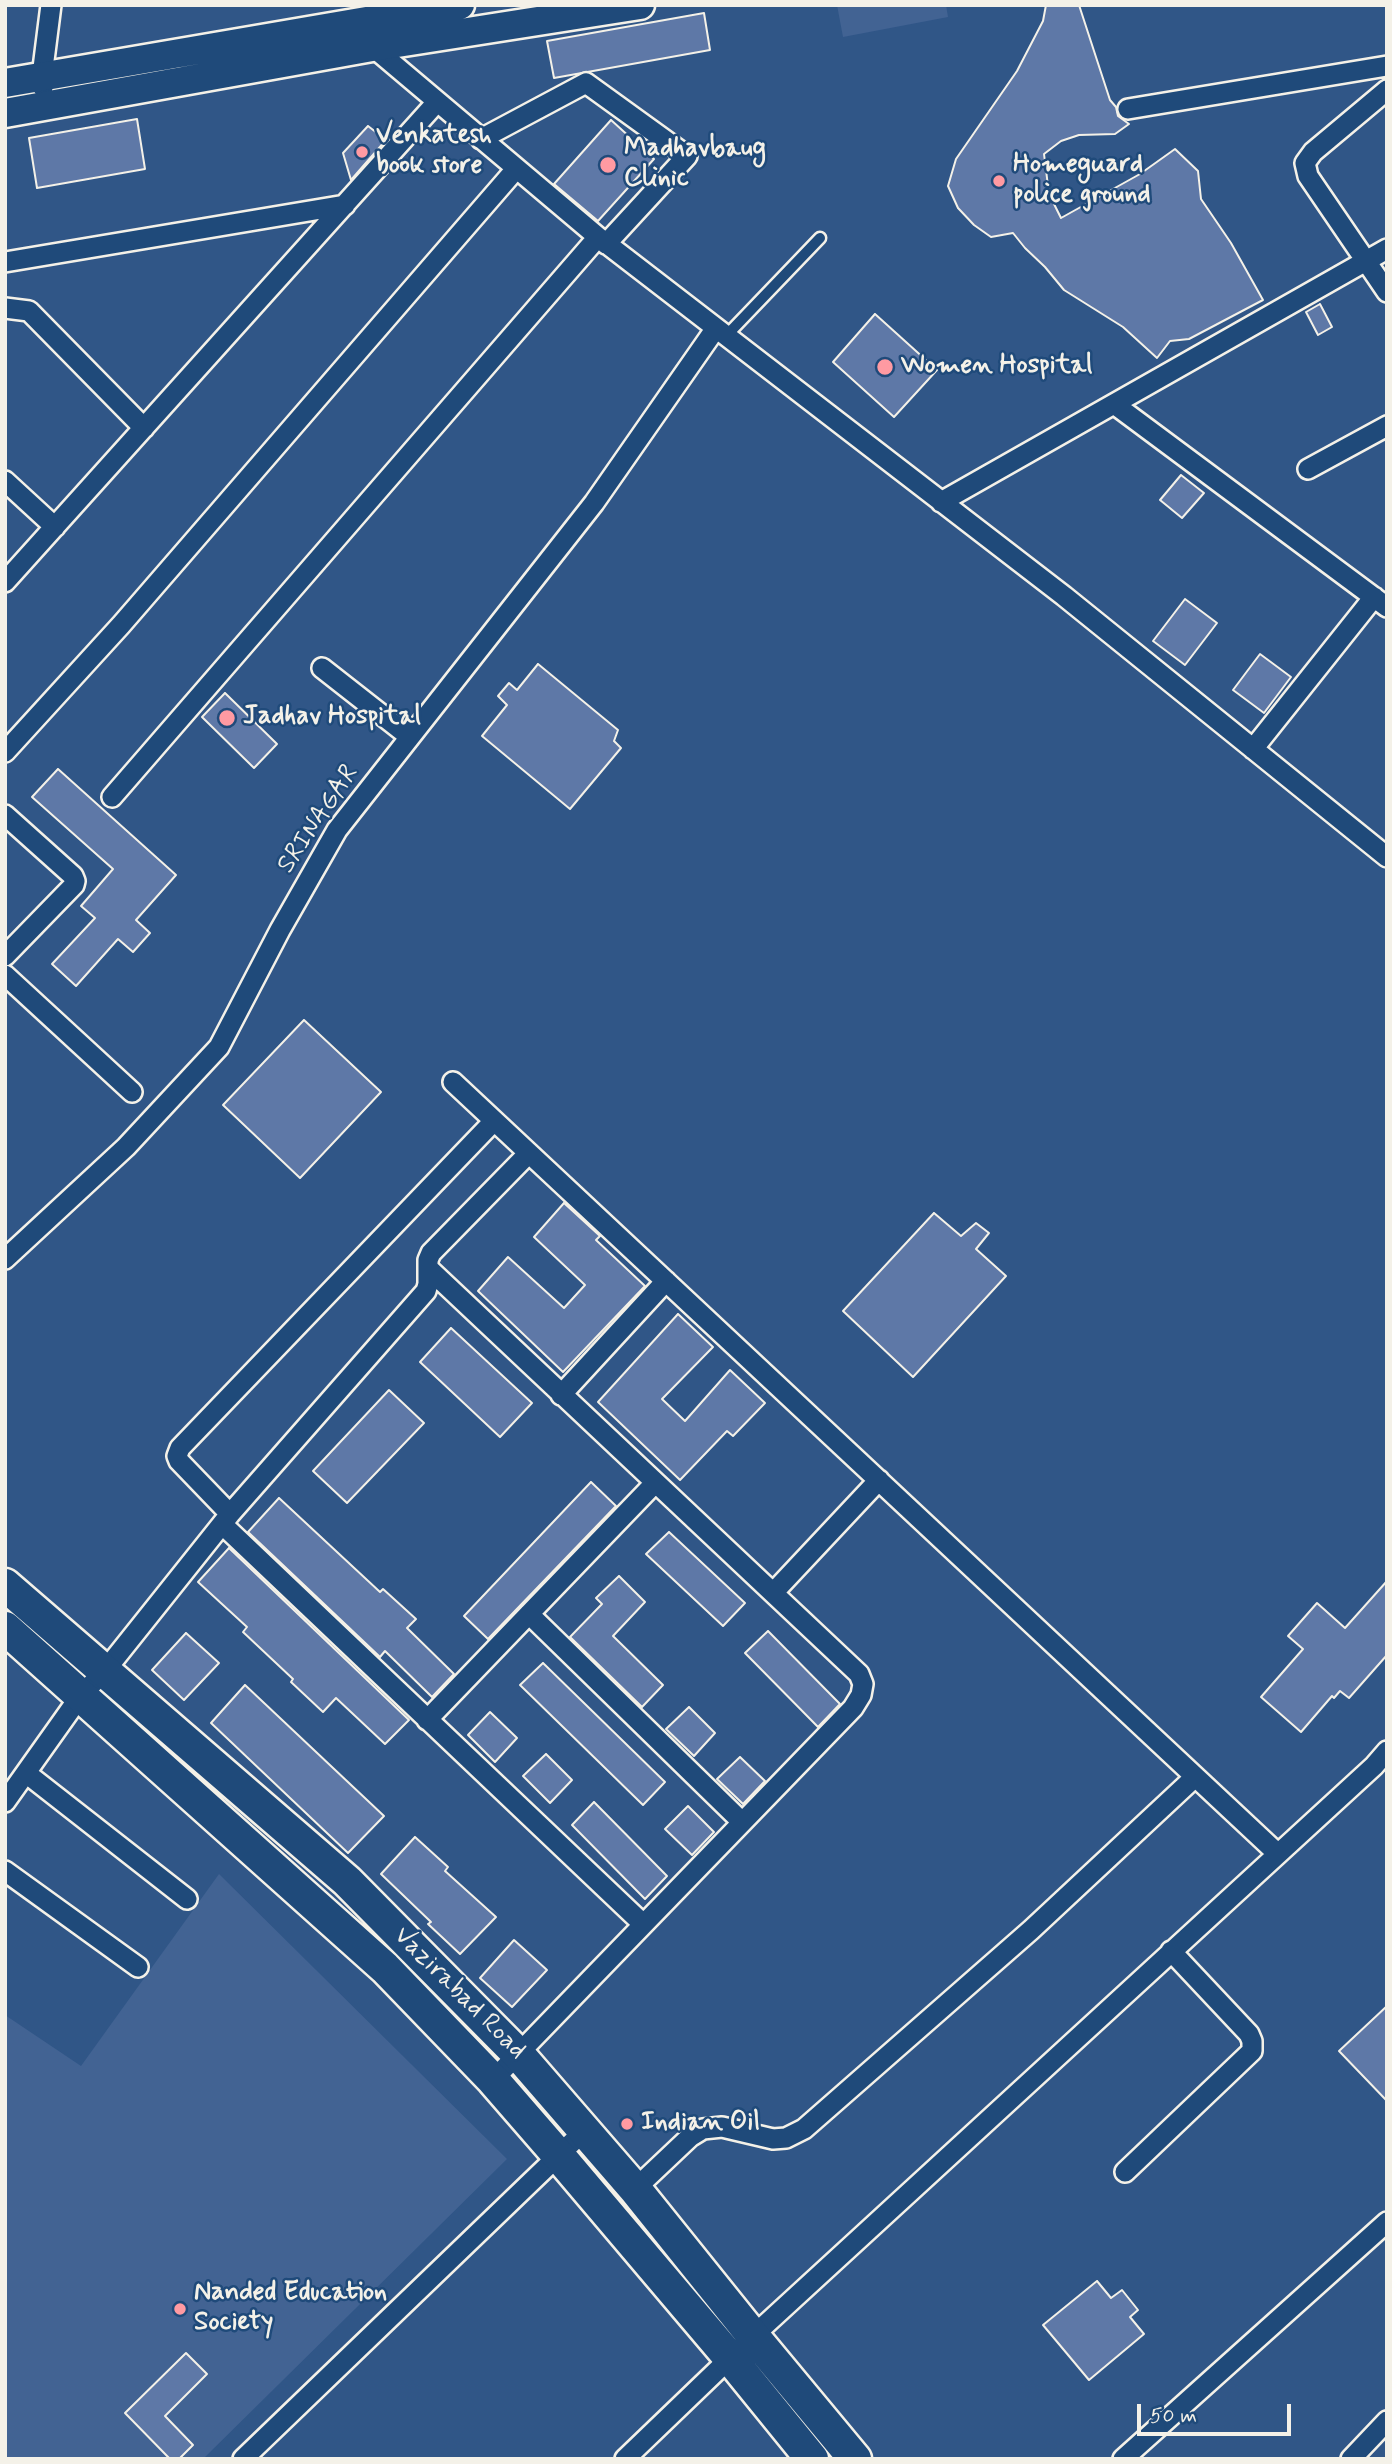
<!DOCTYPE html>
<style>
body{margin:0}
#map{position:relative;width:1392px;height:2464px;overflow:hidden;background:#305687;font-family:Mynerve,sans-serif}
canvas{display:block}
.frame{position:absolute;inset:0;border:7px solid #f4f1e8;pointer-events:none}
.scale{position:absolute;left:1137px;top:2404px;width:154px;height:32px;box-sizing:border-box;border:4px solid #f4f1e8;border-top:0;padding-left:9px;font-size:21px;line-height:24px;white-space:nowrap;color:#f4f1e8;-webkit-text-stroke:5px #1f4a7a;paint-order:stroke}
</style>
<div id="map">
<canvas width="1392" height="2464"></canvas>
<div class="frame"></div>
<div class="scale">50 m</div>
</div>
<script>
const context = document.querySelector('canvas').getContext('2d');
context.lineJoin = 'round';
function fillPath(path, color) { context.fillStyle = color; context.fill(path, 'evenodd'); }
const shape = rows => new Path2D(rows.map(r => 'M' + r).join(''));
function strokePath(path, color, width, dash) { context.strokeStyle = color; context.lineWidth = width; context.lineCap = dash ? 'butt' : 'round'; context.setLineDash(dash || []); context.stroke(path); }
function write(font, color, halo, rows, align = 'center') {
  context.font = font + ' Mynerve,sans-serif'; context.lineWidth = 5; context.setLineDash([]); context.textBaseline = 'middle'; context.strokeStyle = halo; context.fillStyle = color; for (const [text, x, y, turn = 0] of rows) {
    context.save(); context.translate(x, y); context.rotate((+turn || 0) * Math.PI / 180); context.textAlign = isNaN(turn) ? turn : align; if (halo) context.strokeText(text, 0, 0); context.fillText(text, 0, 0); context.restore();
  }
}
fillPath(shape([
 [837,5,946,5,948,17,843,37],
 [219,1874,507,2159,203,2459,5,2459,5,2015,81,2066]
]), '#426393');
const building = shape([
 [1046,5,1079,5,1110,100,1116,107,1118,116,1129,124,1115,134,1079,135,1061,141,1044,154,1049,194,1061,218,1140,174,1175,149,1198,171,1201,199,1231,243,1263,300,1189,339,1170,341,1157,358,1123,327,1064,290,1045,267,1025,248,1013,233,991,237,974,225,958,208,948,186,956,159,1017,71,1043,21,1046,5],
 [704,13,710,50,554,78,547,41,704,13],
 [137,119,145,169,37,188,29,138,137,119],
 [611,120,654,159,598,221,554,184,611,120],
 [368,126,386,140,351,180,343,153,368,126],
 [1320,304,1332,327,1318,335,1306,312,1320,304],
 [875,314,937,370,894,417,833,362,875,314],
 [1181,475,1204,493,1182,518,1160,500,1181,475],
 [1185,599,1217,623,1185,665,1153,641,1185,599],
 [1260,654,1291,677,1264,713,1233,690,1260,654],
 [538,664,618,730,614,741,621,748,570,809,482,736,507,705,498,696,509,683,517,690,538,664],
 [225,693,277,744,254,768,202,717,225,693],
 [58,769,176,875,136,920,150,933,133,952,118,939,76,986,52,964,95,918,81,906,113,869,32,797,58,769],
 [304,1020,381,1092,300,1178,223,1105,304,1020],
 [564,1203,600,1236,596,1240,645,1286,563,1372,478,1291,508,1257,564,1308,585,1285,534,1237,564,1203],
 [934,1213,961,1236,976,1223,989,1233,976,1249,1006,1276,913,1377,843,1311,934,1213],
 [678,1314,713,1347,662,1399,685,1421,730,1370,765,1403,733,1436,727,1431,680,1480,598,1402,678,1314],
 [451,1328,532,1403,500,1437,420,1362,451,1328],
 [389,1390,424,1423,347,1503,313,1471,389,1390],
 [591,1482,616,1506,488,1639,464,1616,591,1482],
 [279,1498,380,1592,383,1589,416,1619,407,1628,454,1674,432,1697,385,1651,380,1657,248,1532,279,1498],
 [669,1532,745,1603,723,1626,646,1554,669,1532],
 [229,1548,409,1720,385,1744,336,1698,323,1712,291,1682,293,1679,243,1632,247,1627,198,1582,229,1548],
 [619,1576,645,1602,613,1636,663,1685,642,1707,570,1637,602,1604,596,1598,619,1576],
 [1387,1581,1387,1655,1349,1698,1340,1691,1334,1698,1332,1696,1301,1732,1261,1697,1303,1649,1288,1636,1317,1603,1345,1628,1387,1581],
 [768,1631,840,1704,818,1727,745,1653,768,1631],
 [186,1633,219,1663,184,1700,152,1670,186,1633],
 [543,1663,665,1782,643,1805,520,1685,543,1663],
 [245,1685,384,1816,348,1853,211,1723,245,1685],
 [689,1707,715,1733,694,1756,666,1729,689,1707],
 [490,1712,517,1738,495,1762,468,1735,490,1712],
 [546,1754,572,1780,550,1803,523,1776,546,1754],
 [740,1757,765,1781,743,1804,717,1779,740,1757],
 [594,1802,667,1876,645,1899,572,1825,594,1802],
 [688,1806,714,1832,692,1855,665,1829,688,1806],
 [415,1837,448,1867,445,1871,496,1917,460,1954,428,1924,431,1922,381,1874,415,1837],
 [514,1940,547,1970,512,2007,480,1978,514,1940],
 [1387,2006,1387,2101,1339,2051,1387,2006],
 [1097,2281,1111,2298,1122,2290,1138,2310,1130,2317,1144,2334,1089,2380,1043,2325,1097,2281],
 [186,2353,207,2374,165,2416,193,2445,179,2459,170,2459,125,2413,186,2353]
]);
fillPath(building, '#5e78a7');
strokePath(building, '#f4f1e8', 2);
const lane = shape([
 [726,336,820,238]
]);
const street = shape([
 [367,42,598,237,1064,596,1387,857],
 [43,88,42,76,51,5],
 [1387,90,1313,152,1305,163,1308,176,1387,292],
 [1128,109,1387,66],
 [481,139,586,83,687,156,606,244],
 [5,262,345,205],
 [5,308,29,311,144,428],
 [1114,404,1387,607],
 [1308,469,1387,426],
 [5,481,55,527],
 [941,502,1387,249],
 [5,582,437,102],
 [322,668,410,737],
 [1253,749,1374,597],
 [5,752,121,625,516,169],
 [112,797,598,237],
 [5,815,73,876,75,881,74,885,5,956],
 [5,975,132,1092],
 [453,1082,1278,1854],
 [5,1259,126,1147,219,1047,280,930,337,830,594,503,716,328],
 [428,1268,859,1674,863,1684,861,1695,853,1708,493,2080],
 [561,1395,666,1281],
 [230,1514,179,1461,177,1456,180,1448,494,1121],
 [222,1524,643,1924],
 [773,1593,879,1480],
 [529,1614,742,1822],
 [427,1720,655,1483],
 [26,1773,187,1899],
 [5,1802,81,1695,104,1672,230,1514,426,1291,428,1284,428,1260,431,1253,529,1153],
 [5,1871,138,1967],
 [1125,2172,1252,2051,1252,2041,1249,2034,1171,1951],
 [635,2189,690,2137,703,2129,722,2127,773,2139,786,2138,804,2129,1031,1930,1195,1777],
 [243,2459,585,2130],
 [625,2459,753,2336,1374,1766,1387,1751],
 [1123,2459,1387,2222],
 [1351,2459,1387,2421]
]);
const secondary = shape([
 [5,83,460,5],
 [5,113,372,47,640,5]
]);
const primary = shape([
 [5,1585,347,1881,519,2055,635,2189,753,2336,855,2459],
 [5,1628,385,1968,493,2080,559,2156,730,2358,812,2459]
]);
strokePath(lane, '#f4f1e8', 15);
strokePath(street, '#f4f1e8', 24);
strokePath(secondary, '#f4f1e8', 33);
strokePath(primary, '#f4f1e8', 37);
strokePath(lane, '#1f4a7a', 10);
strokePath(street, '#1f4a7a', 19);
strokePath(secondary, '#1f4a7a', 28);
strokePath(primary, '#1f4a7a', 32);
for (const [x, y, r, color] of [
 [362,152,7,"#ff9aa2"],
 [608,165,9,"#ff9aa2"],
 [999,181,7,"#ff9aa2"],
 [885,367,9,"#ff9aa2"],
 [227,718,9,"#ff9aa2"],
 [627,2124,7,"#ff9aa2"],
 [180,2309,7,"#ff9aa2"]
]) { const dot = new Path2D(); dot.arc(x, y, r, 0, 2 * Math.PI); context.fillStyle = color; context.fill(dot); strokePath(dot, '#1f4a7a', 2.5); }
write('bold 26px', '#f4f1e8', '#1f4a7a', [
 ["Venkatesh",376,137],
 ["book store",376,167],
 ["Madhavbaug",624,150],
 ["Clinic",624,180],
 ["Homeguard",1013,166],
 ["police ground",1013,196],
 ["Women Hospital",901,367],
 ["Jadhav Hospital",243,718],
 ["Indian Oil",641,2124],
 ["Nanded Education",194,2294],
 ["Society",194,2324]
], 'left');
write('26px', '#f4f1e8', '#1f4a7a', [
 ["SRINAGAR",319,820,-56],
 ["Vazirabad Road",459,1994,45]
]);
</script>
